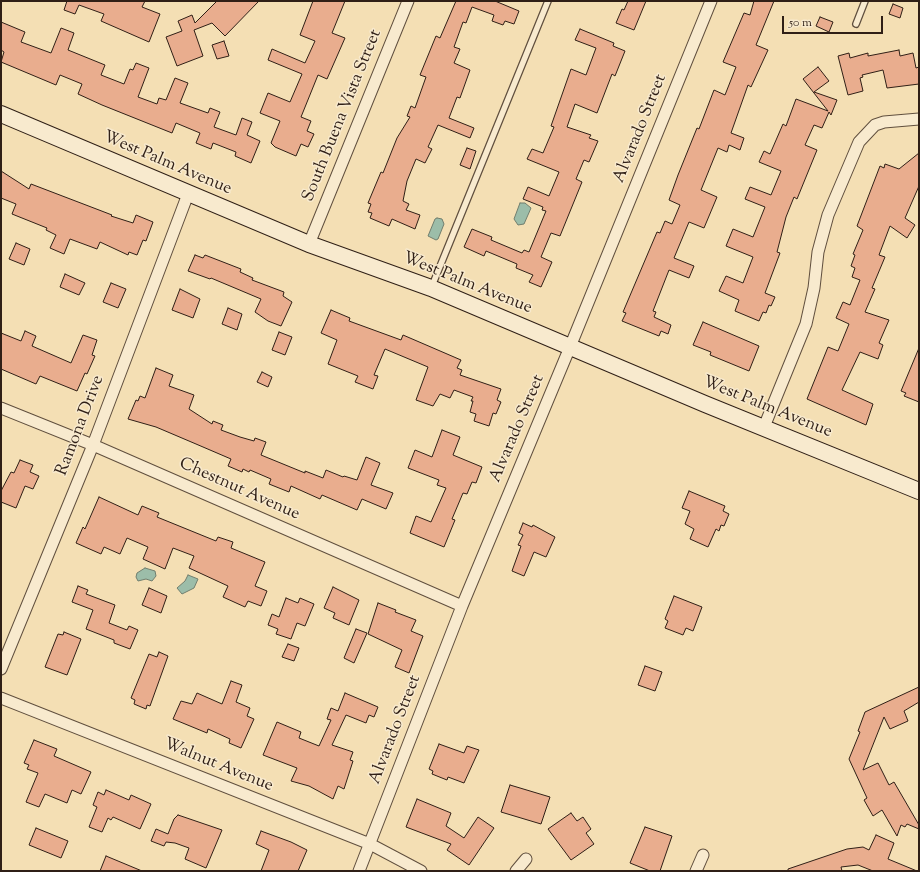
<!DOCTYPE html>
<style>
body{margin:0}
#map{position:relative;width:920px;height:872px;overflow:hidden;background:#f4dfb4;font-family:"Sorts Mill Goudy",serif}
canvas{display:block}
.frame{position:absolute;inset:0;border:2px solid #2f1f16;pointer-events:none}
.scale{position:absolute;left:782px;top:16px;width:101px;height:18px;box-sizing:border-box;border:2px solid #2f1f16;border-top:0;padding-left:5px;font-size:12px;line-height:14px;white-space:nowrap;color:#2f1f16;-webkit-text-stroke:3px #f8eace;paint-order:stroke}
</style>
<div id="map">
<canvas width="920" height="872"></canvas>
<div class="frame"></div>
<div class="scale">50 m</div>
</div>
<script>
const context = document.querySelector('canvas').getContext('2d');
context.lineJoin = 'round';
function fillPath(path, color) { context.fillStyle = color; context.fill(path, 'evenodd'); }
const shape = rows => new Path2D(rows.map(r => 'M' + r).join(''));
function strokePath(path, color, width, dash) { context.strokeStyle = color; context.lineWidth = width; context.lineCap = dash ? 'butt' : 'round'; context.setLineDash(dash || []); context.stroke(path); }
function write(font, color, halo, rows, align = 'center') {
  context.font = font + ' "Sorts Mill Goudy",serif'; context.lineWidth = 3; context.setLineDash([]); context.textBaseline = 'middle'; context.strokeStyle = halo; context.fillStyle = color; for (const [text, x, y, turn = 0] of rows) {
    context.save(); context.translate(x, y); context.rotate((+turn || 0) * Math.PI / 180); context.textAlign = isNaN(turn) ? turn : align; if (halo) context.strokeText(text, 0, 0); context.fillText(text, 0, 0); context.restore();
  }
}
const water = shape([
 [520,203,525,203,531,208,524,224,518,225,514,219,520,203],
 [437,218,442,219,444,224,438,239,436,240,428,236,435,219,437,218],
 [145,568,155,571,156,576,152,581,146,579,138,581,136,577,137,573,145,568],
 [188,575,198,579,194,588,182,594,177,588,185,581,188,575]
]);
fillPath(water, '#9cbda9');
strokePath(water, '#707e6e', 1);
const building = shape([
 [67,1,145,1,142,7,160,14,149,42,101,21,104,14,79,5,75,14,64,10,67,1],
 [217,1,259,1,225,36,212,23,194,30,203,56,177,66,166,37,182,31,178,21,192,15,195,23,217,1],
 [313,1,345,1,332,33,345,38,327,79,318,75,301,117,311,121,307,131,314,134,308,147,301,144,296,156,275,147,271,143,280,121,260,113,268,93,290,102,302,74,268,60,272,49,305,63,315,41,300,35,313,1],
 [456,1,495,1,519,11,514,24,505,21,503,25,492,21,494,15,472,7,466,23,463,22,454,47,460,49,454,63,470,70,460,98,457,97,449,118,474,128,470,138,438,125,428,147,432,149,425,163,416,159,407,181,403,201,409,204,406,210,420,215,415,229,392,219,389,226,370,218,372,213,368,212,371,204,368,203,381,172,383,173,397,138,410,117,407,116,411,106,415,108,426,77,420,75,436,36,440,38,456,1],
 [628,1,646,1,634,30,616,23,622,9,624,10,628,1],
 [754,1,774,1,756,45,768,50,751,87,748,85,731,133,744,138,740,150,729,145,727,152,718,148,701,190,717,197,704,228,689,222,674,258,694,266,689,278,669,270,653,311,656,312,654,317,671,325,668,334,661,331,659,336,622,321,626,313,623,312,657,232,660,233,665,221,672,224,680,205,669,200,678,175,697,128,699,129,714,90,725,95,736,67,723,62,744,13,750,15,754,1],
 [893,4,903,8,900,18,889,14,893,4],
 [820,17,833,22,829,32,816,26,820,17],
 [1,22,25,32,21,42,51,53,61,28,74,33,68,50,105,65,101,75,124,84,130,69,133,70,136,63,149,68,138,97,157,104,159,98,166,100,175,78,188,83,180,103,208,113,210,108,220,112,214,127,236,135,242,118,252,122,247,135,260,141,251,163,235,156,236,152,213,143,211,149,196,143,200,133,176,123,172,133,102,105,78,94,82,84,60,75,56,85,1,62,4,52,1,50,1,22],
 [580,29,614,43,613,46,625,51,615,76,612,74,597,113,575,104,567,127,591,135,589,138,598,141,589,162,584,160,576,179,582,182,560,236,551,233,541,257,552,262,541,287,529,282,533,275,516,268,517,264,486,251,484,256,464,247,472,229,492,237,491,240,522,253,524,250,529,252,546,211,542,210,543,207,523,199,528,187,549,196,559,172,527,159,532,149,543,153,554,127,551,126,571,69,586,75,596,48,575,40,580,29],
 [224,41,229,56,217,59,212,45,224,41],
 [899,50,900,56,913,53,916,68,919,67,919,84,887,88,883,70,862,75,863,77,860,78,863,91,848,95,838,56,849,53,850,58,868,53,868,56,899,50],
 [818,67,829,81,814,92,837,100,831,115,829,112,822,128,814,125,805,145,817,150,797,199,794,197,786,217,777,252,780,253,765,293,775,297,771,306,769,305,766,313,763,312,759,321,735,311,739,300,719,291,726,276,743,283,753,257,726,246,733,229,753,237,765,207,745,199,750,187,771,195,781,171,759,162,764,151,770,154,783,124,786,126,796,99,828,111,803,79,818,67],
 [467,148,476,151,470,169,460,165,467,148],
 [919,153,919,186,905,218,915,225,907,238,890,226,879,255,885,257,872,288,875,289,865,312,889,320,879,343,883,345,878,359,860,352,842,390,873,404,866,425,807,399,828,347,838,351,849,324,836,318,843,302,850,305,860,280,852,277,855,268,851,266,855,255,853,254,863,230,857,226,880,166,884,168,885,164,899,169,919,153],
 [1,171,29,189,31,184,99,210,112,215,111,216,133,223,136,215,153,222,146,241,143,240,137,255,129,252,128,255,100,242,97,249,70,239,64,254,50,248,56,235,46,230,47,228,12,214,16,204,1,198,1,171],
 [16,243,30,249,24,265,9,259,16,243],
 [195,255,203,258,205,255,241,269,240,272,253,278,252,280,284,292,283,296,292,302,281,326,268,321,255,312,261,299,211,278,210,279,188,271,195,255],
 [65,274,85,283,79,295,60,287,65,274],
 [111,283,126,289,118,308,103,302,111,283],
 [180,289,200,299,193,318,172,310,180,289],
 [228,308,242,314,237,330,222,324,228,308],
 [331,310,350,318,349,321,401,340,403,335,461,360,457,368,462,370,460,375,501,389,497,400,501,402,496,414,493,413,489,426,474,421,476,414,470,412,473,401,471,401,473,397,454,390,450,398,440,394,433,406,416,400,428,367,385,349,374,375,378,376,373,389,355,382,358,376,328,364,337,340,321,333,331,310],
 [703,322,759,346,749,371,710,355,711,352,693,345,703,322],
 [25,331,36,336,32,346,71,363,83,335,97,340,92,355,95,356,87,374,85,373,77,391,40,376,36,384,1,369,1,333,21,341,25,331],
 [279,332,292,337,285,355,272,350,279,332],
 [919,348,919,402,904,396,906,393,901,391,919,348],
 [156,368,173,375,169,386,194,395,189,409,212,424,213,421,223,425,221,430,240,437,254,441,255,438,266,442,261,455,305,473,305,471,323,478,326,470,343,477,344,476,357,480,366,457,380,463,371,485,393,493,386,509,362,499,357,510,322,495,320,499,291,486,289,492,269,484,271,479,250,470,249,472,243,469,242,472,228,466,231,459,196,444,156,427,128,419,136,400,138,401,140,396,145,398,156,368],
 [262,372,272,377,268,387,257,382,262,372],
 [442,430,460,437,453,455,482,467,476,483,472,482,467,494,463,493,452,519,455,520,444,547,410,533,416,516,431,522,446,488,437,485,439,480,408,468,415,450,432,457,442,430],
 [20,460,33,465,30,472,39,476,33,489,25,486,16,508,1,502,1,491,11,472,14,473,20,460],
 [689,491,725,506,723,511,729,514,724,526,721,525,719,531,716,529,708,547,690,539,694,529,685,524,690,511,682,508,689,491],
 [99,497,138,515,142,506,159,513,157,517,216,541,218,537,233,542,231,548,265,562,255,586,267,591,261,606,248,601,245,607,223,597,228,586,189,568,194,556,173,548,165,569,143,559,148,547,127,538,120,554,104,547,101,554,76,543,83,527,85,529,99,497],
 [523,523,532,527,533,525,555,537,546,557,534,552,524,576,512,571,521,546,518,545,523,535,519,533,523,523],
 [78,586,88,590,86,594,115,605,109,623,127,630,129,626,138,630,130,649,114,643,114,640,86,629,93,610,72,602,78,586],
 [333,587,359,600,349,625,333,618,335,613,324,608,333,587],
 [149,588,167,596,161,613,142,605,149,588],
 [674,596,702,607,693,631,686,628,683,635,665,628,668,621,665,619,674,596],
 [286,598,298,603,300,598,314,604,305,626,297,623,291,639,276,634,278,629,268,625,272,614,279,617,286,598],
 [378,603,396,610,395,612,416,620,411,631,423,636,409,673,395,667,402,650,368,634,378,603],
 [356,629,367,633,354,663,344,658,356,629],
 [64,632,81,639,67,675,45,667,58,634,63,635,64,632],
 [288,644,299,648,294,661,282,657,288,644],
 [159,652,168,656,150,706,147,705,146,709,134,704,135,700,131,698,149,654,157,657,159,652],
 [645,666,662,672,655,691,638,685,645,666],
 [231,681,242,685,236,702,250,708,247,716,254,719,241,748,229,743,230,739,208,729,207,733,173,719,181,701,192,704,197,693,222,704,231,681],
 [919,687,919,702,904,711,908,721,890,729,884,717,863,770,878,763,889,785,894,782,919,825,919,829,907,824,905,827,901,825,897,836,882,810,873,816,864,800,867,798,849,759,860,732,858,731,865,712,919,687],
 [345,693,378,707,374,717,369,715,366,723,346,715,332,745,353,752,350,760,353,761,344,789,338,786,333,799,309,786,291,781,297,768,263,755,277,722,301,732,299,738,319,746,331,720,327,719,331,708,338,711,345,693],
 [34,740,57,749,54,756,91,772,81,794,72,790,67,803,45,794,39,807,26,802,38,773,27,769,29,765,24,763,34,740],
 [439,744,464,753,467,746,479,750,464,783,448,777,447,780,432,774,433,771,429,769,439,744],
 [510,785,550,797,541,824,501,812,510,785],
 [106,790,129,800,131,795,151,804,140,829,113,817,111,820,108,818,102,832,89,827,97,807,93,805,98,792,104,795,106,790],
 [417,799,451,813,446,826,464,838,478,817,494,828,469,865,447,850,451,844,406,827,417,799],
 [571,813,577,821,583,817,591,829,586,833,594,844,571,860,548,829,571,813],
 [178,815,222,830,206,868,185,859,189,848,175,843,166,842,164,846,151,841,156,829,168,834,174,819,178,815],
 [645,827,672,836,660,871,650,871,630,863,645,827],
 [36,828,68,841,61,858,29,845,36,828],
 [261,831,291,842,307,850,298,871,261,871,269,850,256,844,261,831],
 [876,835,894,843,888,859,917,871,873,871,858,865,841,867,842,871,788,871,788,869,847,849,863,847,869,850,876,835],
 [106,856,142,871,100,871,106,856]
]);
fillPath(building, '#e9ad8e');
strokePath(building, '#2f1f16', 1);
const lane = shape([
 [856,24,865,1],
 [432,286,548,1]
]);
const street = shape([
 [309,244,408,1],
 [1,408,93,445,462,606],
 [764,427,806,324,814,288,818,252,828,215,859,142,875,125,884,122,919,119],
 [1,669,93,445,188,194],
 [1,698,370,844,421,871],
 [359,871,462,606,570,347,711,1],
 [516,871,526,859],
 [696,871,703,855]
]);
const secondary = shape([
 [1,114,309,244,431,288,705,404,919,491]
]);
strokePath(lane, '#604f3e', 8);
strokePath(street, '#604f3e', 13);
strokePath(secondary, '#2f1f16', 18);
strokePath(lane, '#f8eace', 5.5);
strokePath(street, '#f8eace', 11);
strokePath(secondary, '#f8eace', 16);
write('17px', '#2f1f16', '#f8eace', [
 ["South Buena Vista Street",343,116,-68],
 ["Alvarado Street",641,129,-68],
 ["West Palm Avenue",167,164,23],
 ["West Palm Avenue",467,284,22],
 ["West Palm Avenue",767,408,22],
 ["Ramona Drive",81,426,-69],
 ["Alvarado Street",518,429,-67],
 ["Chestnut Avenue",239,490,24],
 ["Alvarado Street",396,730,-69],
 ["Walnut Avenue",218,766,22]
]);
</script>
